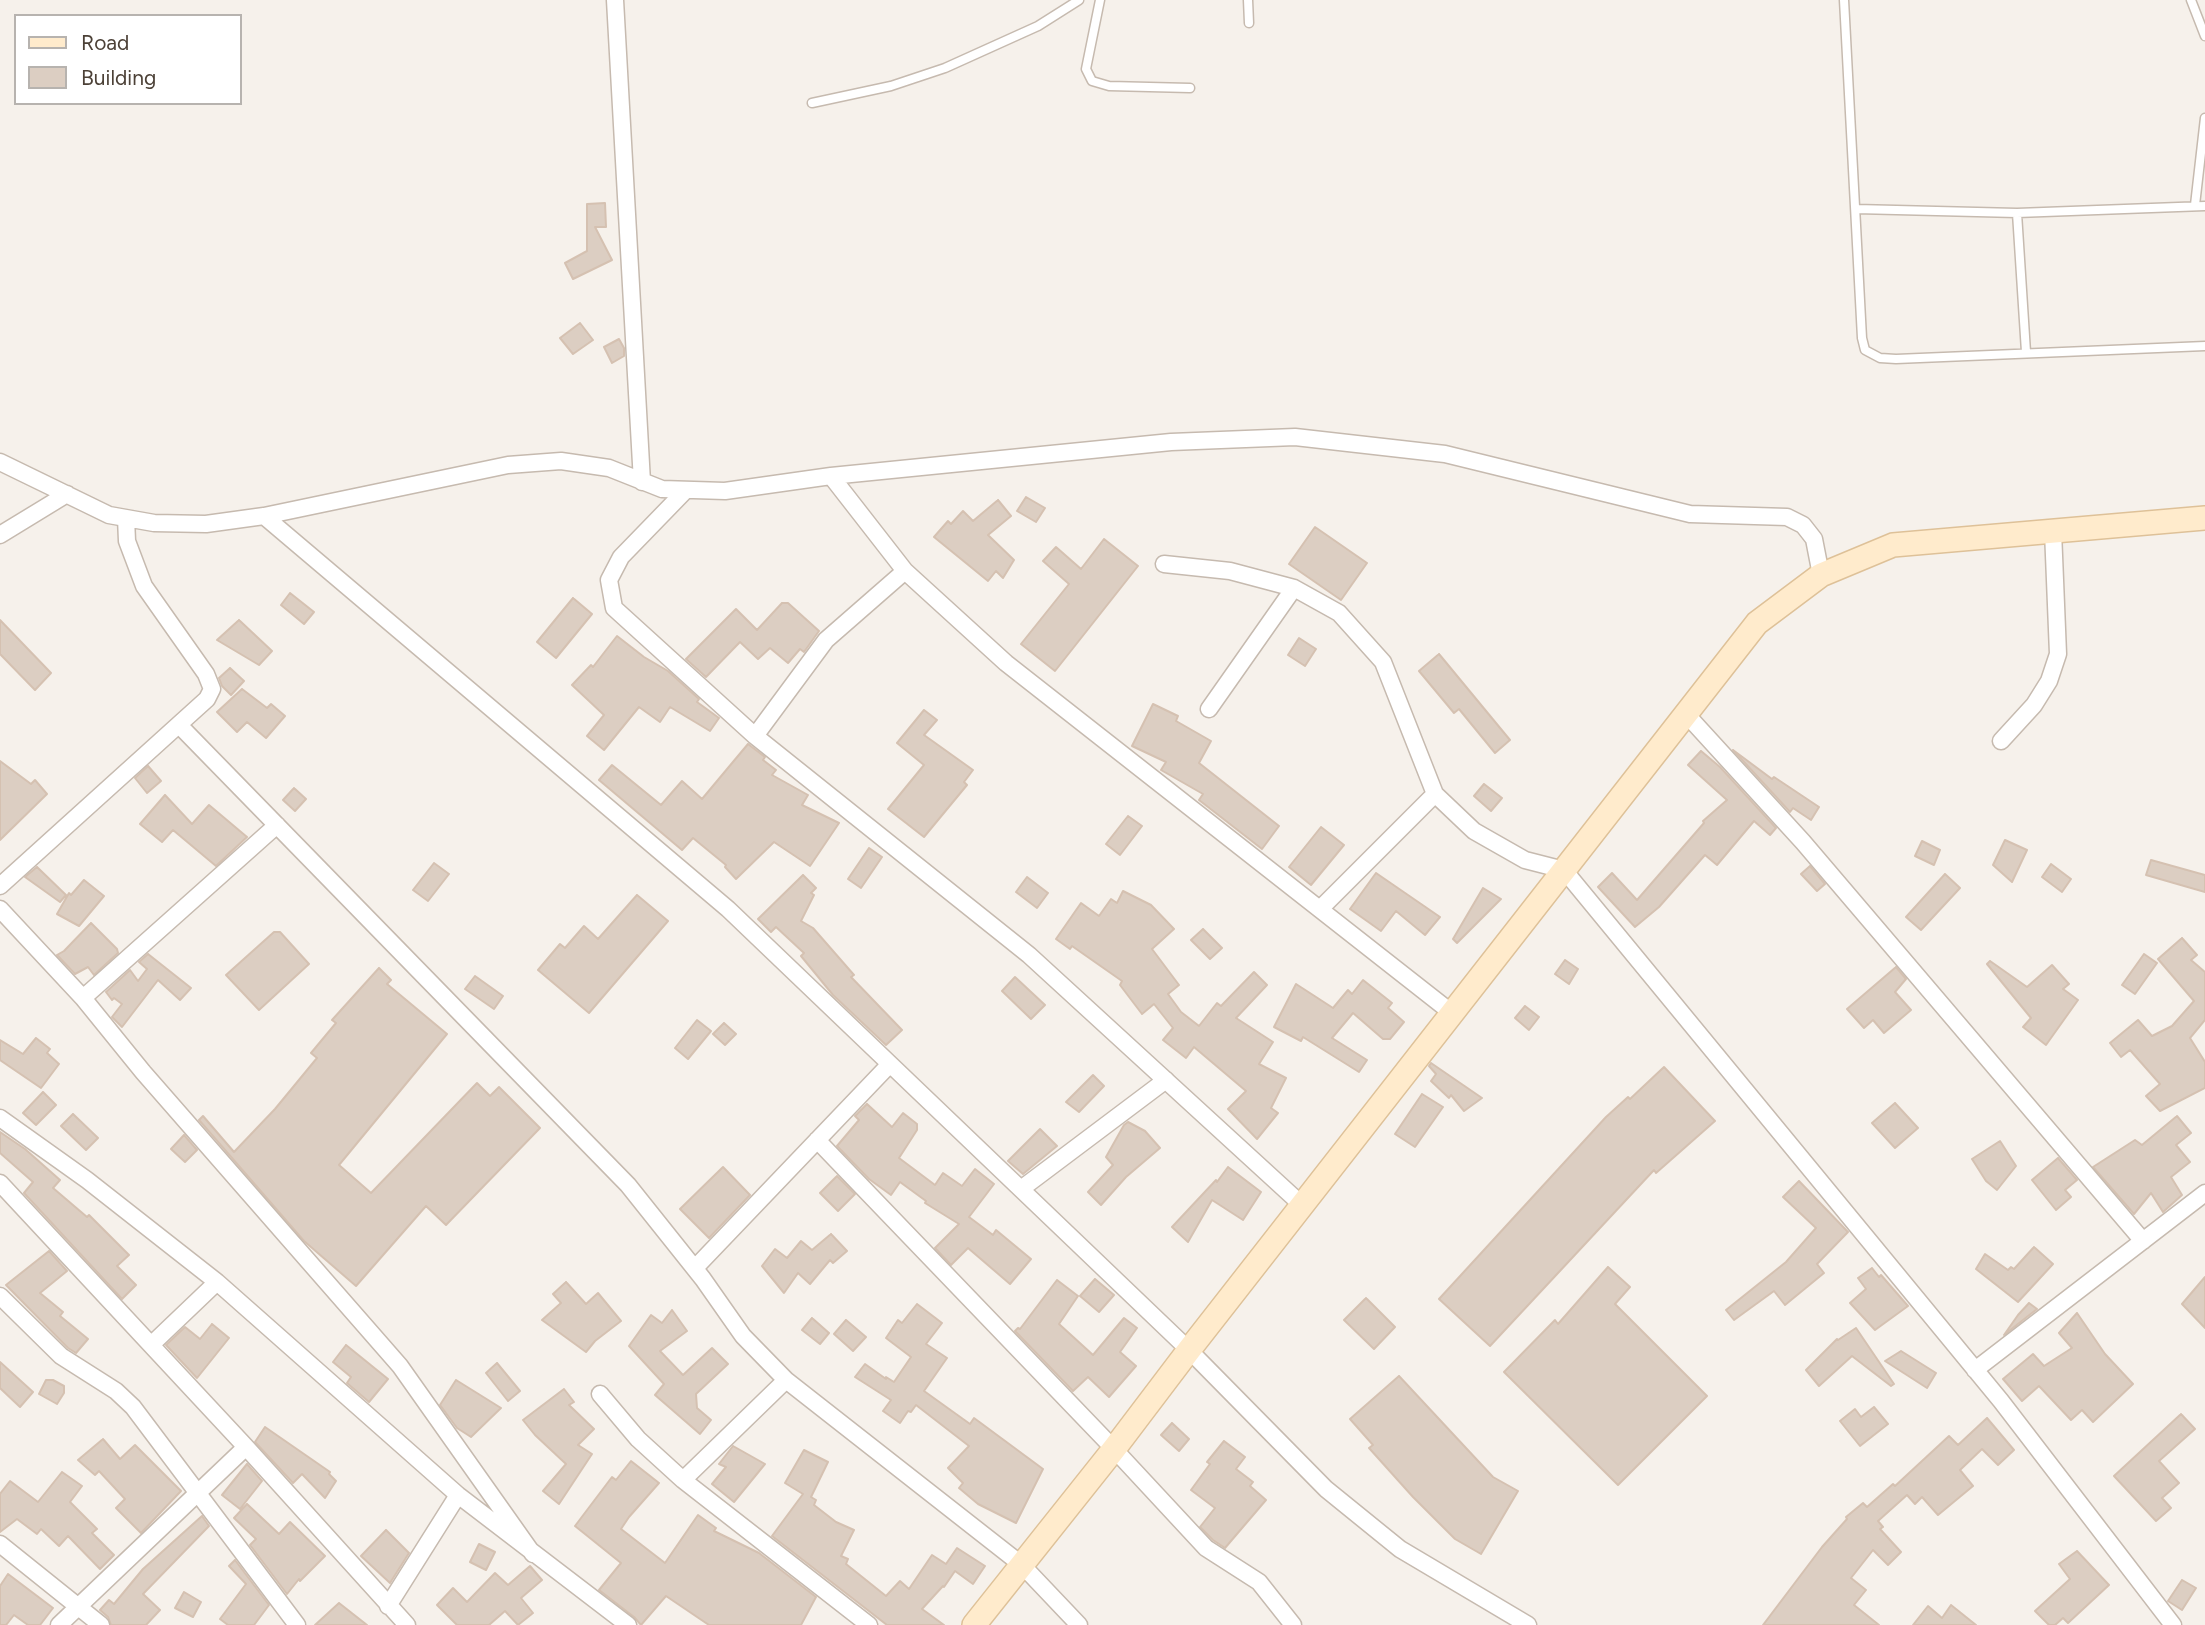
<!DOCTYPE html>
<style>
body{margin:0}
#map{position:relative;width:2205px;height:1625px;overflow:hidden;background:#f6f1eb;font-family:Figtree,sans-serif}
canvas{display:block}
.legend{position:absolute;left:14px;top:14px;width:228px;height:91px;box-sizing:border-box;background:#fff;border:2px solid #b7b3af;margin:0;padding:9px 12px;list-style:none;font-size:21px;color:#4c4137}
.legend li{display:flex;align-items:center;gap:14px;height:35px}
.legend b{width:35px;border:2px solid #b7b3af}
</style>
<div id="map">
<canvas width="2205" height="1625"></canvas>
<ul class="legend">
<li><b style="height:9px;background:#ffebcc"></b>Road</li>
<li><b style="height:19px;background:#dccec2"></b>Building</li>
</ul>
</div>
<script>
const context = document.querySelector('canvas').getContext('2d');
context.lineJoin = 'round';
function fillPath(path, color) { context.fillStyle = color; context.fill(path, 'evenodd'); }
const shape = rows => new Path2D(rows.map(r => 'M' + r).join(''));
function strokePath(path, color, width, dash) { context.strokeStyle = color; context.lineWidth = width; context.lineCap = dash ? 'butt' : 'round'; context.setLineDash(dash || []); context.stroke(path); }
const building = shape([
 [605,203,606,227,595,227,612,260,573,279,565,263,587,251,587,204,605,203],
 [580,323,593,340,573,354,560,338,580,323],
 [619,339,624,348,624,356,612,363,604,347,619,339],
 [1026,497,1045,508,1036,522,1017,511,1026,497],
 [998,500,1011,516,988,535,1014,560,1003,578,996,571,988,581,934,537,948,521,951,524,963,511,973,521,998,500],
 [1315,527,1367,563,1341,600,1289,564,1315,527],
 [1104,539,1138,566,1055,671,1021,644,1069,584,1043,561,1056,547,1081,569,1104,539],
 [290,593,314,612,304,624,281,605,290,593],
 [573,598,592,614,556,658,537,642,573,598],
 [782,603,788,603,819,631,804,652,800,649,788,663,770,648,758,659,740,642,706,677,686,659,736,609,757,630,782,603],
 [0,620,51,673,35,690,0,654,0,620],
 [239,620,272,651,259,665,217,640,239,620],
 [617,636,644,657,668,671,699,699,697,702,719,718,710,731,670,707,660,722,639,707,604,750,587,736,604,715,572,685,591,665,593,667,617,636],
 [1299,638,1316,649,1305,666,1288,655,1299,638],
 [1439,654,1510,740,1495,753,1459,709,1454,713,1419,671,1439,654],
 [230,668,244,681,231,695,222,686,219,678,230,668],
 [242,689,267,708,271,704,285,716,266,738,247,722,237,732,217,712,242,689],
 [1153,704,1178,716,1176,721,1211,741,1199,763,1279,826,1262,849,1199,800,1203,794,1161,770,1166,762,1132,746,1153,704],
 [924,710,937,720,924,735,973,770,964,782,967,785,924,837,888,809,924,765,897,743,924,710],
 [748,744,765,757,763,760,776,770,772,775,808,795,802,805,839,823,810,866,774,842,736,879,725,867,726,865,693,838,682,850,599,780,612,765,661,805,682,781,702,799,748,744],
 [1733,750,1772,779,1774,777,1819,807,1811,820,1793,808,1790,812,1733,750],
 [1701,751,1720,767,1776,828,1770,835,1754,821,1717,865,1705,855,1659,907,1635,927,1598,887,1612,873,1637,900,1704,823,1703,821,1727,800,1688,765,1701,751],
 [0,761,31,784,35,780,47,794,0,840,0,761],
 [148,766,161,781,147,793,135,778,148,766],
 [1484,784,1502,798,1491,811,1474,796,1484,784],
 [294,788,306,799,295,811,283,800,294,788],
 [165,795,192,824,209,805,247,837,216,866,173,830,162,842,140,824,165,795],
 [1128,816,1142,826,1120,855,1106,844,1128,816],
 [1321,827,1344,845,1311,885,1289,867,1321,827],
 [2005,840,2027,850,2012,882,1993,865,2005,840],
 [1922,841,1940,850,1934,865,1915,856,1922,841],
 [869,848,882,857,861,888,848,879,869,848],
 [2151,860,2205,875,2205,892,2146,875,2151,860],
 [434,863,449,874,428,901,413,890,434,863],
 [2051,864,2071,879,2062,892,2042,877,2051,864],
 [1810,866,1825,884,1817,891,1801,874,1810,866],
 [37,867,66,895,60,902,25,877,37,867],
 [1376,873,1440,917,1425,935,1396,911,1381,931,1350,909,1376,873],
 [1945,874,1960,888,1921,930,1906,917,1945,874],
 [803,875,816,888,811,893,814,895,801,921,813,928,854,975,851,977,902,1030,886,1045,833,995,801,956,804,953,776,927,771,932,758,919,803,875],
 [1027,877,1048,893,1037,908,1016,892,1027,877],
 [84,880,104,896,79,926,57,914,69,893,71,895,84,880],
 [1483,888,1501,899,1457,943,1453,939,1483,888],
 [1123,891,1151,905,1174,929,1152,949,1179,985,1168,994,1181,1012,1199,1026,1217,1003,1221,1006,1254,972,1267,985,1236,1018,1273,1042,1259,1064,1286,1078,1271,1108,1278,1113,1257,1139,1228,1109,1246,1091,1194,1047,1186,1058,1163,1040,1173,1028,1154,1004,1142,1014,1120,985,1122,981,1072,946,1070,949,1056,939,1081,903,1099,916,1111,899,1117,903,1123,891],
 [637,895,668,921,589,1013,538,970,560,944,565,948,584,926,598,939,637,895],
 [91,923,117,949,118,953,94,975,88,967,75,974,57,955,64,951,91,923],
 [1203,929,1222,948,1210,959,1191,940,1203,929],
 [274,932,280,932,309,964,259,1010,226,975,274,932],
 [2182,938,2197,955,2191,960,2205,972,2205,1020,2190,1038,2205,1062,2205,1088,2160,1111,2146,1096,2160,1084,2130,1050,2121,1057,2110,1043,2138,1020,2152,1036,2172,1026,2194,1001,2158,959,2182,938],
 [148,954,191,988,180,1000,158,980,122,1027,112,1017,122,1004,114,998,112,1000,106,992,130,970,138,981,147,969,139,962,148,954],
 [2144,954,2157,963,2135,994,2122,985,2144,954],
 [1565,960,1578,969,1569,984,1555,974,1565,960],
 [1990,961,2027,987,2052,965,2069,984,2063,989,2078,1000,2046,1045,2023,1027,2031,1018,1987,964,1990,961],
 [1896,967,1906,979,1895,992,1911,1010,1884,1033,1873,1020,1864,1028,1847,1009,1896,967],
 [379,968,391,980,387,984,447,1034,339,1165,371,1193,477,1083,490,1096,499,1087,540,1128,446,1225,426,1206,356,1286,304,1241,199,1120,203,1116,234,1152,275,1109,317,1058,311,1053,336,1023,332,1020,379,968],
 [475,976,503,996,494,1009,465,989,475,976],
 [1015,977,1045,1005,1031,1019,1002,991,1015,977],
 [1363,980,1392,1003,1388,1008,1404,1022,1390,1039,1383,1039,1353,1013,1332,1038,1367,1060,1359,1072,1303,1037,1301,1041,1274,1027,1296,984,1333,1008,1348,990,1352,994,1363,980],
 [1525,1006,1539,1017,1529,1030,1515,1018,1525,1006],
 [697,1020,711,1031,688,1059,675,1048,697,1020],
 [724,1023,736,1034,725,1045,713,1034,724,1023],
 [36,1038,50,1049,47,1053,59,1064,41,1088,0,1060,0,1040,23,1054,36,1038],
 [1431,1063,1482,1098,1464,1111,1451,1095,1449,1098,1431,1081,1436,1074,1429,1066,1431,1063],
 [1664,1067,1715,1121,1656,1173,1654,1170,1490,1346,1439,1299,1606,1117,1628,1097,1630,1099,1664,1067],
 [1093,1075,1104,1086,1079,1112,1066,1102,1093,1075],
 [43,1092,56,1105,36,1125,23,1113,43,1092],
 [1422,1094,1443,1107,1415,1147,1395,1134,1422,1094],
 [1895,1103,1918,1128,1895,1148,1872,1123,1895,1103],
 [867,1104,892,1127,903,1113,917,1124,917,1130,899,1158,935,1185,943,1173,962,1186,975,1169,994,1184,969,1217,993,1235,996,1230,1031,1259,1010,1284,968,1248,951,1265,935,1248,959,1224,925,1203,926,1201,900,1182,891,1195,869,1179,837,1146,859,1120,855,1116,867,1104],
 [73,1114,98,1138,86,1150,61,1126,73,1114],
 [2177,1116,2191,1133,2176,1145,2190,1162,2171,1177,2182,1195,2163,1212,2151,1193,2134,1214,2093,1167,2135,1140,2142,1145,2177,1116],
 [1128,1122,1145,1131,1160,1148,1126,1177,1101,1205,1088,1192,1113,1165,1106,1157,1124,1125,1128,1122],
 [1040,1129,1057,1146,1023,1174,1008,1161,1040,1129],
 [0,1132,25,1149,60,1180,53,1188,87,1217,89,1215,129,1255,117,1266,136,1285,122,1299,24,1193,33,1182,0,1153,0,1132],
 [184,1135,197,1150,185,1162,171,1149,184,1135],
 [2000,1141,2016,1166,1997,1190,1986,1181,1972,1159,2000,1141],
 [2058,1158,2077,1180,2065,1190,2071,1197,2056,1210,2032,1180,2058,1158],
 [723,1167,750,1195,709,1238,680,1209,723,1167],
 [1228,1167,1261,1192,1243,1220,1212,1200,1188,1242,1172,1227,1216,1180,1217,1182,1228,1167],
 [837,1176,855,1194,838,1211,820,1193,837,1176],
 [1799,1181,1848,1232,1817,1264,1824,1273,1785,1305,1774,1291,1734,1320,1726,1310,1786,1262,1816,1228,1783,1197,1799,1181],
 [831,1234,847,1251,833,1263,830,1260,810,1284,798,1273,784,1293,762,1266,775,1249,787,1258,801,1241,812,1250,831,1234],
 [2034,1247,2053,1264,2018,1302,1976,1269,1985,1254,2008,1270,2011,1267,2014,1269,2034,1247],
 [49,1251,67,1271,40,1293,63,1312,60,1316,88,1339,76,1353,68,1348,6,1285,49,1251],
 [1608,1267,1630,1287,1615,1304,1707,1396,1618,1485,1504,1372,1555,1320,1558,1324,1608,1267],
 [1872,1268,1879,1277,1881,1275,1908,1306,1875,1330,1850,1303,1866,1289,1858,1278,1872,1268],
 [2205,1277,2205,1328,2182,1304,2205,1277],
 [1095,1279,1114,1295,1099,1312,1080,1296,1095,1279],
 [1057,1280,1078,1296,1059,1324,1093,1355,1124,1318,1137,1328,1120,1352,1136,1366,1109,1397,1088,1377,1073,1391,1015,1331,1018,1328,1020,1329,1057,1280],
 [566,1282,586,1304,598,1293,621,1321,595,1341,586,1352,542,1320,561,1303,553,1294,566,1282],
 [1366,1298,1395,1327,1374,1349,1344,1320,1366,1298],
 [2029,1303,2037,1309,2004,1335,2018,1315,2029,1303],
 [917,1304,942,1323,926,1344,947,1358,924,1391,970,1424,974,1418,1043,1469,1016,1523,978,1504,959,1488,963,1483,948,1468,969,1446,916,1405,911,1412,908,1411,900,1423,883,1411,891,1400,855,1377,865,1364,886,1379,886,1377,894,1382,911,1357,886,1338,898,1320,902,1323,917,1304],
 [672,1310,687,1331,660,1351,683,1375,712,1348,728,1364,696,1394,697,1408,711,1420,700,1434,655,1395,664,1384,629,1346,651,1315,662,1323,672,1310],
 [2077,1313,2105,1354,2133,1384,2093,1422,2082,1410,2071,1420,2039,1386,2022,1401,2003,1379,2033,1354,2044,1366,2072,1348,2059,1333,2077,1313],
 [812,1318,829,1333,820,1344,802,1330,812,1318],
 [846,1320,866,1337,853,1351,834,1334,846,1320],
 [212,1324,229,1338,197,1378,166,1345,185,1327,200,1339,212,1324],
 [1856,1328,1894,1384,1891,1386,1852,1356,1819,1386,1806,1370,1837,1339,1838,1340,1856,1328],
 [346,1345,388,1379,369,1402,347,1383,351,1377,333,1362,346,1345],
 [1901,1351,1936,1373,1927,1388,1885,1361,1901,1351],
 [0,1362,33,1392,20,1407,0,1388,0,1362],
 [497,1363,520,1391,508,1401,486,1373,497,1363],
 [1399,1376,1493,1477,1518,1491,1481,1554,1455,1539,1413,1497,1369,1448,1373,1445,1350,1419,1399,1376],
 [46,1380,53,1380,64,1386,64,1393,57,1404,39,1394,46,1380],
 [456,1380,501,1408,471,1437,457,1428,440,1405,456,1380],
 [564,1389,574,1402,569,1405,594,1429,578,1445,592,1454,559,1504,543,1491,566,1464,535,1435,523,1420,564,1389],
 [1874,1407,1888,1424,1860,1446,1840,1421,1855,1409,1861,1417,1874,1407],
 [2181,1414,2195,1429,2159,1461,2179,1483,2162,1498,2171,1508,2156,1521,2114,1476,2181,1414],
 [1987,1418,2014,1450,1998,1465,1982,1449,1960,1470,1973,1486,1938,1515,1922,1497,1915,1504,1907,1495,1878,1521,1883,1527,1880,1529,1901,1552,1888,1565,1873,1550,1851,1578,1866,1590,1854,1605,1879,1625,1763,1625,1822,1547,1847,1519,1846,1517,1863,1503,1867,1507,1893,1484,1895,1486,1949,1436,1958,1445,1987,1418],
 [1172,1423,1189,1439,1179,1451,1161,1435,1172,1423],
 [265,1427,330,1472,329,1474,336,1481,325,1498,302,1474,293,1483,255,1442,265,1427],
 [103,1439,120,1459,135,1445,181,1491,141,1533,116,1508,125,1499,99,1471,95,1475,78,1460,103,1439],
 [1224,1441,1245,1457,1236,1469,1253,1482,1250,1486,1266,1500,1225,1548,1213,1540,1200,1527,1215,1508,1191,1490,1210,1464,1207,1462,1224,1441],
 [733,1446,765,1464,734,1502,712,1484,726,1467,719,1464,733,1446],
 [804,1450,828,1462,811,1497,816,1500,814,1505,836,1522,854,1530,841,1556,848,1559,846,1564,886,1596,900,1581,909,1589,932,1555,946,1564,957,1548,985,1566,973,1584,955,1571,944,1587,943,1586,922,1609,944,1625,887,1625,772,1536,803,1494,785,1483,804,1450],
 [631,1461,659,1483,629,1517,621,1529,665,1563,698,1515,716,1528,714,1531,759,1553,816,1597,801,1625,709,1625,666,1596,641,1625,634,1617,599,1590,621,1563,575,1526,612,1477,616,1480,631,1461],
 [247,1464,262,1481,240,1509,222,1495,247,1464],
 [62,1472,82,1486,70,1502,97,1529,92,1533,114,1555,100,1569,68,1536,59,1546,41,1529,37,1534,17,1519,0,1532,0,1494,10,1481,38,1502,62,1472],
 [247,1504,279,1534,290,1522,325,1556,300,1581,299,1579,287,1594,250,1545,256,1539,234,1518,247,1504],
 [202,1516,209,1526,143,1594,160,1610,146,1625,111,1625,108,1617,100,1610,109,1600,114,1604,143,1569,202,1516],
 [386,1530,409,1553,390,1583,361,1556,386,1530],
 [479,1544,495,1552,486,1570,470,1562,479,1544],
 [2077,1551,2109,1585,2068,1623,2063,1618,2055,1625,2049,1625,2035,1611,2070,1579,2059,1564,2077,1551],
 [235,1560,269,1605,254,1625,228,1625,220,1619,246,1584,229,1566,235,1560],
 [530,1566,542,1580,521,1598,533,1613,518,1625,505,1611,489,1625,457,1625,437,1605,453,1588,467,1602,495,1573,508,1585,530,1566],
 [8,1574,53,1608,40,1625,28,1625,14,1615,6,1625,0,1625,0,1586,8,1574],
 [2182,1580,2196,1588,2182,1610,2168,1601,2182,1580],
 [184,1592,201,1602,193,1617,175,1608,184,1592],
 [339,1603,367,1625,315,1625,339,1603],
 [1951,1605,1976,1625,1913,1625,1928,1606,1942,1618,1951,1605]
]);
fillPath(building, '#dccec2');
strokePath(building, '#d5c1b1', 2);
const lane = shape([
 [1100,0,1086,69,1092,81,1109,86,1190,88],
 [1248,0,1249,23],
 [1844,0,1862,338,1865,350,1880,358,1896,359,2205,346],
 [2191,0,2205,36],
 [812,103,891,86,945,68,1038,26,1079,0],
 [2195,205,2205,118],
 [1856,209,2017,213,2205,206],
 [2017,213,2026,352]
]);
const street = shape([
 [615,0,642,482],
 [0,462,109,515,154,523,206,524,264,516,508,465,561,461,609,468,662,489,725,491,831,476,1171,442,1295,437,1445,454,1690,514,1787,517,1803,525,1814,539,1821,575],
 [831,476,905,571,1006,663,1452,1013],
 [686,490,621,557,609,580,614,608,755,736,1029,955,1302,1205],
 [264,516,728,909,1189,1350,1326,1489,1400,1549,1528,1625],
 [0,535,67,494],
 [1164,564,1230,571,1294,588,1339,613,1383,662,1435,794,1474,831,1525,860,1564,870,2001,1401,2173,1625],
 [1209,709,1294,588],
 [1686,714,1803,842,2143,1241],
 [179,725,628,1185,703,1279,743,1336,786,1380,1022,1565,1079,1625],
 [755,736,826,640,905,571],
 [2001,741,2034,705,2049,681,2058,654,2053,531],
 [0,886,207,699,212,689,206,674,144,586,127,541,126,518],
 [0,909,83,998,143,1072,400,1366,533,1554],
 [1320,909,1435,794],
 [83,998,277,825],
 [0,1118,87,1180,217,1282,458,1495,628,1625],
 [817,1140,1114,1449,1206,1548,1259,1582,1293,1625],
 [0,1183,246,1447,407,1625],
 [1021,1189,1166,1080],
 [695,1268,890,1064],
 [0,1296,61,1356,116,1391,133,1407,297,1625],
 [151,1345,217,1282],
 [1975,1370,2205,1193],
 [600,1394,638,1439,683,1480,869,1625],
 [683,1480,786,1380],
 [0,1544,101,1625],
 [388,1606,458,1495],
 [59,1625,246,1447]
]);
const secondary = shape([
 [974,1625,1114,1449,1189,1350,1757,623,1821,575,1893,545,2205,518]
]);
strokePath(lane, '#c6baaf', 11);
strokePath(street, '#c6baaf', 19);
strokePath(secondary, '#dec198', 26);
strokePath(lane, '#fff', 8);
strokePath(street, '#fff', 16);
strokePath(secondary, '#ffebcc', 23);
</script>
